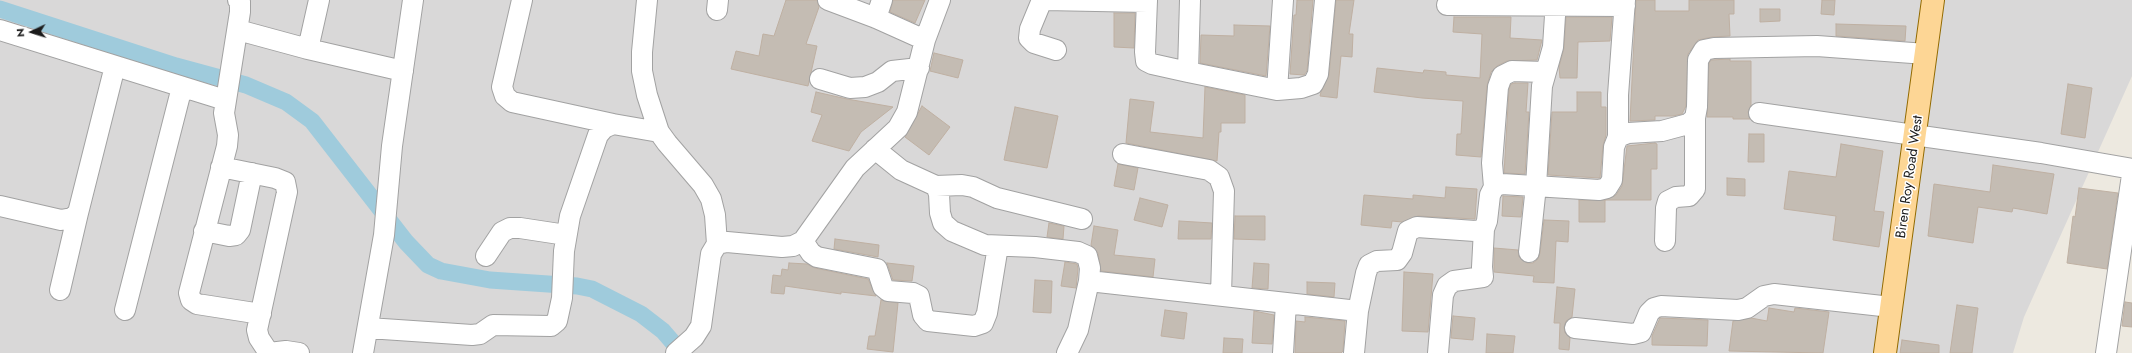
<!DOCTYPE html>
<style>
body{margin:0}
#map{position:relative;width:2132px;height:353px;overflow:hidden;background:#ede9e0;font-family:Jost,sans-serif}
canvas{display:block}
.north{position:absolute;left:12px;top:12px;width:40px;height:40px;-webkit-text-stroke:3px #fff;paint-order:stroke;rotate:266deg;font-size:11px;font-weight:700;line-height:16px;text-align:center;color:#1b1b1b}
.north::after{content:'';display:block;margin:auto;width:14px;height:18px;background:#1b1b1b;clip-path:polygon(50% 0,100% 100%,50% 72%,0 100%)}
</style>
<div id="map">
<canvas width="2132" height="353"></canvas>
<div class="north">N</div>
</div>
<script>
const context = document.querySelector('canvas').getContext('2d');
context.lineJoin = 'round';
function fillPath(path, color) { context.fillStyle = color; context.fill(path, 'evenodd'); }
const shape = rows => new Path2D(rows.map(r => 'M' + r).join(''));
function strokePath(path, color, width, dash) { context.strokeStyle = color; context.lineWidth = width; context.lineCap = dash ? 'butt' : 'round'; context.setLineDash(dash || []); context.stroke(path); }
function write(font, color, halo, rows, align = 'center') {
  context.font = font + ' Jost,sans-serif'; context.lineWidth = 3; context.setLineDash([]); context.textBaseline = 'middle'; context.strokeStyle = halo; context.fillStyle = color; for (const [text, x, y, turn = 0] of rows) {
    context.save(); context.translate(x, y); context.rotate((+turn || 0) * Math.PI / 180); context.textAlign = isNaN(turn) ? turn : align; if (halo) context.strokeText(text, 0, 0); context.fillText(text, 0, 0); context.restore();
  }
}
fillPath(shape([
 [0,0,2132,0,2132,76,2024,317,2013,353,0,353]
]), '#d9d8d8');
strokePath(shape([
 [0,9,176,66,246,85,286,102,312,121,406,242,428,265,441,271,490,280,577,286,592,289,641,314,663,331,682,353]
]), '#9fcbdc', 17);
const building = shape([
 [786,0,817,0,819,7,806,44,817,46,808,86,731,69,736,51,759,56,763,34,774,36,786,0],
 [893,0,925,0,915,23,890,12,893,0],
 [1297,0,1313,0,1307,71,1304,75,1290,74,1294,15,1296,15,1297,0],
 [1336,0,1354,0,1349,34,1353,34,1352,57,1341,56,1337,98,1320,96,1321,92,1329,75,1336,0],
 [1636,0,1655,0,1655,11,1689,11,1689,0,1734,0,1734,14,1729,14,1730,36,1712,37,1698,40,1688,54,1686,106,1682,114,1673,116,1655,116,1655,120,1630,121,1636,0],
 [1822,0,1835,0,1834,15,1821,14,1822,0],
 [1760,9,1780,9,1780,21,1760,22,1760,9],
 [1114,13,1135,13,1134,48,1114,47,1114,13],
 [1454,17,1511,17,1510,38,1542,40,1537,60,1507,61,1497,66,1491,72,1487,86,1481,157,1456,155,1457,134,1461,134,1463,101,1422,98,1374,92,1377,68,1423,73,1424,70,1446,72,1446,75,1480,78,1482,34,1453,32,1454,17],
 [1566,17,1612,17,1610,41,1578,42,1577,78,1560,78,1559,67,1564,48,1566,17],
 [1836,24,1906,26,1905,41,1836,36,1836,24],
 [1234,25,1270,26,1266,76,1200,63,1201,35,1234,36,1234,25],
 [934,53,963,60,958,78,930,71,934,53],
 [1730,59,1730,61,1751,61,1751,105,1748,112,1750,119,1733,119,1733,117,1707,117,1709,63,1711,60,1730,59],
 [1515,83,1528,83,1526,112,1529,112,1525,174,1504,173,1509,89,1511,84,1515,83],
 [2068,84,2092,88,2085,138,2061,134,2068,84],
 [1205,87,1245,95,1245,123,1221,123,1221,132,1219,132,1217,161,1126,143,1130,99,1154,102,1150,132,1203,138,1205,87],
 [816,92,847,99,893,107,861,132,849,151,812,141,822,115,811,112,816,92],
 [1577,92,1601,92,1601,107,1606,107,1606,135,1603,146,1600,178,1548,175,1552,112,1577,112,1577,92],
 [922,106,950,127,929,155,905,137,922,106],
 [1015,107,1058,116,1047,168,1004,160,1015,107],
 [1749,134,1764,134,1764,162,1748,162,1749,134],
 [1655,143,1657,144,1657,169,1651,169,1651,200,1605,200,1616,195,1622,186,1627,146,1655,143],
 [1841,144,1883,151,1874,211,1884,212,1879,247,1833,240,1836,216,1784,209,1789,171,1836,177,1841,144],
 [1118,164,1138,168,1134,190,1114,186,1118,164],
 [1993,165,2054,174,2047,214,2013,208,2012,212,1978,207,1973,243,1928,236,1934,184,1990,192,1993,165],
 [1727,178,1745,179,1745,196,1727,195,1727,178],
 [1446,187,1477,189,1475,219,1418,216,1402,222,1392,221,1391,228,1361,225,1364,195,1413,199,1413,195,1445,198,1446,187],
 [2079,188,2118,193,2107,269,2067,263,2073,216,2075,217,2079,188],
 [1503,196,1523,197,1521,217,1502,216,1503,196],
 [1140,198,1168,205,1162,227,1134,220,1140,198],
 [1579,200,1605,200,1605,222,1579,222,1579,200],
 [1235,216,1265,216,1265,240,1234,239,1235,216],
 [1544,220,1569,221,1568,242,1556,241,1554,283,1533,282,1534,276,1494,272,1494,248,1518,250,1519,257,1527,263,1533,263,1538,259,1540,253,1544,220],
 [1179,221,1212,223,1211,239,1178,239,1179,221],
 [1049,223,1064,226,1063,239,1047,237,1049,223],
 [1094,226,1118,230,1114,255,1155,259,1153,277,1101,271,1098,253,1091,245,1094,226],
 [835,239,879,245,878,257,834,249,835,239],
 [1065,262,1077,264,1078,269,1076,288,1061,286,1065,262],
 [789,263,807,264,815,268,868,279,876,296,841,292,841,294,785,286,784,294,771,293,773,275,781,276,782,269,788,270,789,263],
 [887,263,914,266,912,281,893,280,887,263],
 [1254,263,1269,264,1268,289,1252,288,1254,263],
 [1404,272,1433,274,1428,332,1402,331,1404,272],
 [1035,280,1052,281,1051,313,1033,312,1035,280],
 [1307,282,1335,283,1334,297,1307,294,1307,282],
 [1557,287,1575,289,1572,317,1566,321,1564,327,1565,333,1570,338,1569,350,1559,349,1560,323,1554,323,1557,287],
 [881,300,898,303,893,352,867,349,869,336,875,336,881,300],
 [2125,302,2132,303,2132,327,2122,326,2125,302],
 [1957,305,1978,308,1972,353,1950,353,1957,305],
 [1769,308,1794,312,1795,308,1829,312,1823,353,1729,351,1733,321,1751,318,1767,321,1769,308],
 [1165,310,1187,313,1184,339,1161,336,1165,310],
 [1254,311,1274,315,1272,344,1252,343,1254,311],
 [1453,316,1475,318,1473,340,1451,338,1453,316],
 [1305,317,1345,321,1343,351,1341,353,1295,353,1296,321,1305,322,1305,317],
 [1660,318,1708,320,1707,346,1652,345,1652,336,1660,318],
 [1487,334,1515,336,1513,353,1486,353,1487,334],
 [1224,338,1243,339,1242,353,1223,353,1224,338],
 [1902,340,1939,345,1939,353,1900,353,1902,340]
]);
fillPath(building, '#c4bcb3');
strokePath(building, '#bfb0a2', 1);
const minor = shape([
 [238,0,240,2,240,12,224,113,228,135,227,146,189,293,191,300,197,304,261,314],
 [522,0,502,87,505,96,512,102,613,124],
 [647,0,642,52,642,71,647,95,659,132,667,143,703,185,711,199,715,215,717,244],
 [828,0,876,18,925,40],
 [1042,0,1030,29,1029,38,1034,43,1056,50],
 [1045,0,1147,2],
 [1147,0,1145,52,1146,61,1152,64,1188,72,1277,90,1301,88,1313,84,1318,74,1325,0],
 [1447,5,1625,6],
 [717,10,718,0],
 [876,18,882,0],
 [0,30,225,100],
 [238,30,308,49,403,71],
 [308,49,319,0],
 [1188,72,1190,0],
 [820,79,850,88,865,87,878,82,892,71,919,68],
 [1277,90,1283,0],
 [1759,113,2041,153,2132,169],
 [1618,137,1618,95,1625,0],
 [875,149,901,170,936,186,939,194,940,213,943,223,952,231,985,245,1035,247,1078,252,1087,256,1090,268,1089,281,1078,330,1067,353],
 [1123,154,1209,170,1219,177,1224,191,1221,295],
 [221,167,275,178,285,182,287,192,257,330,259,338,269,353],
 [936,186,962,185,973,187,997,198,1082,219],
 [1494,187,1492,163,1498,87,1502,76,1512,71,1544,72],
 [0,206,61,220,72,218,78,213,115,66],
 [204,231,229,236,236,235,240,230,252,173],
 [803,241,811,253,817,257,877,269,883,287,888,291,913,293,919,296,923,315,928,321,974,326,983,323,987,313,998,246],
 [1665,241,1666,208,1668,201,1676,197,1689,196,1695,189,1695,118],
 [1529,252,1536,186,1542,86,1553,47,1556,0],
 [486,256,502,232,510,228,520,228,566,235],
 [1089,281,1358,311],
 [60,290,78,213],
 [125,310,182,87],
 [368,328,472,335,480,334,493,325,551,326,557,321,562,298,564,251,570,216,598,135,604,128,613,124,659,132],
 [1575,328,1633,334,1641,332,1649,313,1654,308,1661,306,1738,310,1747,308,1764,296,1774,294,1891,307],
 [269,353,286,351,299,353],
 [363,353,384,235,392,146,413,0],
 [676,353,694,337,701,326,711,254,717,244,727,242,782,247,793,246,803,241,855,168,898,128,907,112,925,40,940,0],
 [1283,353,1286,303],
 [1354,353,1358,311,1366,273,1369,265,1377,261,1397,260,1402,253,1408,231,1417,227,1475,231,1484,229,1487,221,1490,195,1494,187,1502,184,1599,190,1607,188,1612,180,1614,147,1618,137,1628,133,1662,131,1688,124,1695,118,1697,107,1698,60,1704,50,1714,48,1817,46,1926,54],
 [1438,353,1443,295,1447,286,1454,281,1483,277,1482,267,1484,229],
 [2106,353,2132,175]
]);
const major = shape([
 [1885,353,1933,0]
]);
strokePath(minor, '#a2a2a2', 22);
strokePath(major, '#926a00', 24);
strokePath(minor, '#fff', 20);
strokePath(major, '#fdd695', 22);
write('14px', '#1b1b1b', '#fff', [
 ["Biren Roy Road West",1910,177,-82]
]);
</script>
